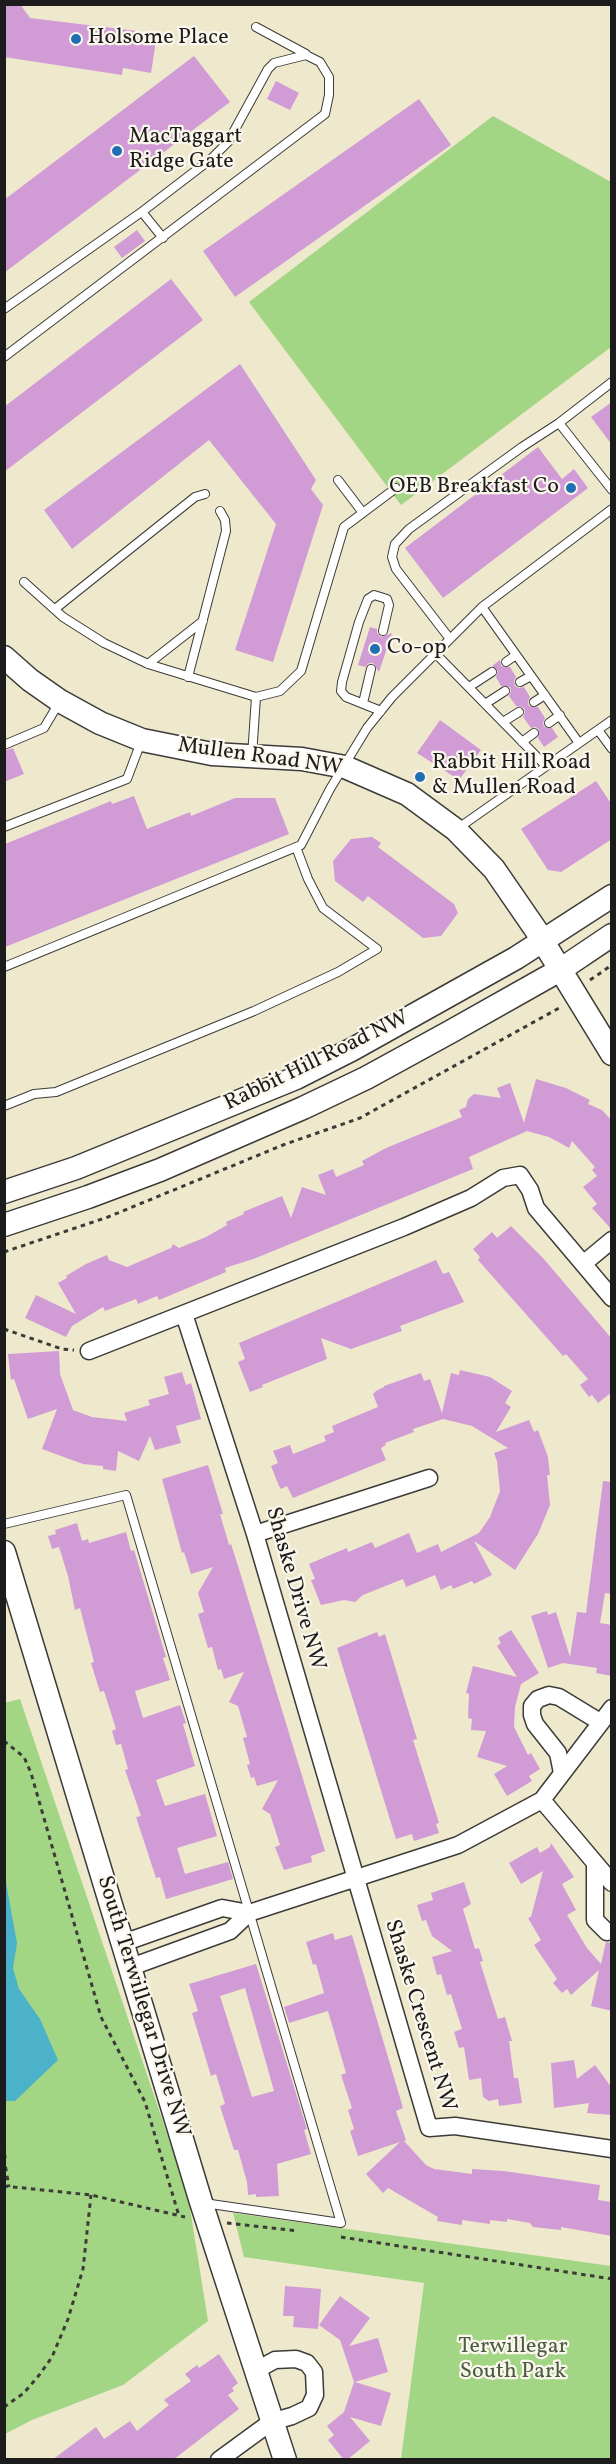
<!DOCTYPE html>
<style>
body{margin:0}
#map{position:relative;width:616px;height:2464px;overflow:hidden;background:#eee8cd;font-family:Vollkorn,serif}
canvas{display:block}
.frame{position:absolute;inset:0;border:6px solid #1c1c1c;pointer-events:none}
</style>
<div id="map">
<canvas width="616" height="2464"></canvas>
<div class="frame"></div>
</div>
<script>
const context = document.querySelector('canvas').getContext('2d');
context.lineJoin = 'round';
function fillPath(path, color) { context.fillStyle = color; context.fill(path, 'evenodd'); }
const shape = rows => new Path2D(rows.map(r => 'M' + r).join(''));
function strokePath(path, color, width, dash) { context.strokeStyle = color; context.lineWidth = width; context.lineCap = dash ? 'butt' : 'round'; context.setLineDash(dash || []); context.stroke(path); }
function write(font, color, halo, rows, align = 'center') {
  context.font = font + ' Vollkorn,serif'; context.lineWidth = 4.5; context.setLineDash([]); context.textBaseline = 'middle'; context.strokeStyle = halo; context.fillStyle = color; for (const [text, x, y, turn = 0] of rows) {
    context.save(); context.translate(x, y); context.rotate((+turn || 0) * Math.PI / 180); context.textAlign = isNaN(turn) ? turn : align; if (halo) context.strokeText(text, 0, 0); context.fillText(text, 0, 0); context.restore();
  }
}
fillPath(shape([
 [493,116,611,182,611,347,401,505,249,302],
 [20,1699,188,2196,208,2321,123,2385,32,2420,5,2434,4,1703],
 [233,2213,611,2266,611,2459,401,2459,424,2283,244,2257]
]), '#a2d584');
fillPath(shape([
 [4,1872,17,1943,13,1968,19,1989,40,2019,58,2060,15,2101,4,2101]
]), '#4bb2ca');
fillPath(shape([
 [4,4,20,4,30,18,137,31,138,38,156,41,151,73,123,68,122,75,4,57],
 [194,56,230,102,4,273,4,200],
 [276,81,299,93,290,110,267,99],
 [419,99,451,145,235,297,203,251],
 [137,230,145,241,122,258,114,247],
 [171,279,203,320,4,472,4,407],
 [240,364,316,480,311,489,323,505,273,662,235,650,276,524,209,440,72,549,44,510],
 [612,402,612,445,591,417],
 [538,447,562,479,574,469,588,488,443,598,405,548],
 [370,627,377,629,377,633,381,637,392,633,379,672,373,663,369,663,365,667,358,665],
 [500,660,501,666,510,667,516,677,514,681,515,686,519,688,524,687,530,697,528,702,529,706,538,707,545,718,543,723,544,727,552,728,558,737,544,747,538,738,539,730,536,727,531,728,523,717,525,712,524,708,516,706,509,696,511,691,510,687,501,686,496,677,498,671,492,666],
 [440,720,481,750,459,780,417,753],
 [13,748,24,774,4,782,4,751],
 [596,781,612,805,612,839,561,872,548,870,521,829],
 [134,796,147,829,190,812,191,816,235,798,275,798,289,834,5,947,5,844,111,801,112,804],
 [372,837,381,843,378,847,454,904,458,913,441,936,423,938,368,896,363,902,335,881,333,861,351,839],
 [536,1079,566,1088,590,1100,588,1104,602,1110,612,1121,612,1230,592,1208,597,1204,583,1187,597,1176,592,1170,595,1167,572,1141,569,1148,549,1137,527,1131,469,1157,473,1169,256,1258,225,1268,226,1272,159,1300,157,1296,138,1304,136,1299,105,1311,103,1307,72,1326,66,1337,25,1318,36,1295,76,1314,58,1283,67,1278,66,1276,86,1264,107,1255,109,1260,127,1267,171,1248,173,1244,179,1248,206,1237,227,1225,226,1222,244,1214,243,1212,282,1196,291,1218,302,1187,326,1195,318,1175,333,1169,336,1177,364,1165,362,1161,386,1148,462,1117,459,1110,466,1107,468,1099,474,1094,501,1098,497,1088,510,1083,524,1123],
 [511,1226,543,1258,612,1339,612,1392,598,1403,592,1395,589,1397,580,1385,588,1379,566,1354,563,1356,478,1260,480,1257,473,1249,492,1232,497,1238],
 [436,1260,443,1274,449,1272,464,1302,400,1326,402,1331,351,1349,321,1338,327,1359,262,1385,263,1387,250,1392,238,1362,245,1359,239,1343],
 [59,1351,60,1374,73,1410,92,1417,127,1421,124,1413,150,1405,148,1400,169,1394,164,1377,182,1372,186,1385,191,1383,201,1419,176,1426,181,1443,155,1450,150,1436,139,1461,118,1451,116,1471,103,1469,103,1466,83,1464,42,1449,57,1409,28,1419,14,1379,11,1380,8,1354],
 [460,1370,490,1377,512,1391,505,1403,511,1407,496,1432,529,1420,534,1432,538,1430,548,1457,550,1475,547,1475,550,1505,538,1534,515,1570,474,1541,492,1575,474,1584,472,1581,453,1589,451,1585,441,1590,435,1575,406,1587,403,1579,363,1595,355,1602,344,1600,321,1605,311,1580,315,1579,309,1564,330,1555,347,1548,348,1552,372,1542,375,1548,409,1533,417,1553,438,1544,441,1552,479,1533,490,1517,500,1491,497,1461,494,1453,508,1448,472,1426,443,1419,413,1429,414,1432,385,1443,386,1445,381,1448,386,1460,293,1498,287,1486,281,1489,279,1486,271,1466,278,1463,273,1451,290,1445,293,1454,326,1441,324,1436,334,1432,332,1426,378,1407,373,1394,376,1391,384,1387,384,1386,421,1373,424,1381,430,1379,442,1413,451,1373,459,1375],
 [208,1465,223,1514,220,1514,229,1545,231,1544,238,1566,325,1851,311,1856,312,1862,284,1870,275,1847,280,1845,270,1814,262,1809,278,1780,257,1786,254,1777,251,1778,247,1765,250,1764,243,1738,247,1737,238,1706,229,1702,244,1672,224,1679,221,1669,218,1670,212,1647,208,1648,198,1614,204,1612,198,1593,213,1567,191,1574,184,1552,182,1553,162,1479],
 [603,1481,612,1482,612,1594,605,1593,600,1623,612,1625,612,1676,596,1673,597,1668,563,1663,548,1668,531,1616,547,1611,548,1615,556,1612,570,1657,577,1612,586,1613],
 [77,1523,82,1541,88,1539,89,1543,126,1532,131,1551,134,1550,166,1657,163,1658,170,1680,135,1691,143,1718,180,1705,186,1723,183,1724,195,1766,156,1780,165,1806,205,1794,217,1836,177,1848,185,1874,228,1862,233,1879,166,1899,160,1877,156,1878,136,1817,141,1816,125,1770,128,1769,121,1744,116,1745,112,1731,116,1729,104,1691,100,1692,91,1663,94,1662,80,1608,75,1610,68,1576,59,1547,52,1549,48,1536,56,1534,55,1530],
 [511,1630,539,1673,521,1684,515,1707,514,1727,528,1755,531,1753,540,1769,529,1776,532,1781,507,1796,494,1774,507,1766,477,1757,486,1731,471,1730,472,1719,468,1718,469,1694,466,1693,473,1666,517,1677,497,1646,501,1643,498,1638],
 [377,1632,379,1637,385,1634,417,1739,413,1740,439,1823,436,1824,439,1833,414,1841,412,1834,396,1839,337,1648],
 [551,1843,574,1877,562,1884,576,1910,567,1915,587,1948,601,1964,606,1942,612,1943,612,2011,591,2006,599,1970,571,1995,567,1989,562,1993,553,1983,557,1979,534,1945,541,1940,528,1918,531,1917,543,1871,521,1884,509,1863,537,1847,540,1853,550,1847],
 [464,1882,471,1904,463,1909,475,1949,479,1948,483,1961,480,1962,498,2019,505,2017,512,2041,509,2041,514,2078,518,2078,522,2103,499,2106,498,2099,489,2101,483,2097,481,2078,469,2080,464,2047,459,2048,454,2032,462,2029,451,1994,447,1995,441,1974,437,1975,432,1957,452,1951,432,1936,426,1920,422,1921,417,1905,433,1900,431,1893],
 [333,1933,335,1940,352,1935,403,2108,396,2111,406,2140,404,2141,426,2165,434,2169,472,2174,472,2169,504,2171,600,2185,598,2200,612,2202,612,2236,561,2227,561,2230,533,2227,530,2223,507,2219,507,2222,490,2220,490,2224,462,2220,462,2225,437,2221,438,2217,388,2188,383,2193,366,2174,400,2142,358,2156,350,2131,354,2129,348,2110,352,2108,341,2075,346,2073,328,2011,289,2023,284,2007,324,1993,316,1964,313,1965,306,1942],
 [256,1964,307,2129,304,2130,311,2154,277,2164,279,2196,256,2197,256,2194,248,2195,247,2182,238,2150,234,2150,220,2106,225,2104,216,2074,211,2076,192,2013,198,2011,189,1984],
 [245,1988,274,2091,252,2097,220,1996],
 [574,2060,577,2079,595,2065,612,2088,612,2115,587,2113,589,2103,554,2108,551,2063],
 [285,2286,321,2289,318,2329,293,2327,294,2316,283,2316],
 [340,2296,370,2318,349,2346,378,2338,388,2372,355,2382,391,2393,381,2426,350,2417,370,2441,347,2460,344,2460,328,2440,334,2435,327,2426,344,2412,354,2382,340,2340,319,2325],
 [219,2354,238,2383,232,2388,234,2391,228,2395,239,2409,173,2460,52,2460,96,2427,104,2439,130,2421,137,2431,169,2405,164,2400,191,2381,185,2374,197,2365,199,2368]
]), '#d19cd6');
const lane = shape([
 [256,27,306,54],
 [142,212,163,238],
 [4,309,143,211,211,159,228,142,268,69,274,63,306,55,320,62,329,77,329,95,325,114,4,357],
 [559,423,612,382],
 [338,480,363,513],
 [24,582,63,617,104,643,148,664,256,697],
 [482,607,579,743],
 [55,609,195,497,205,494],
 [450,639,396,569,392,557,395,544,409,529,522,447,559,423,612,490],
 [436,654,546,766],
 [506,662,516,655],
 [148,664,203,621],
 [188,677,226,531,225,520,220,511],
 [520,682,531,676],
 [469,687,492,672],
 [534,702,545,695],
 [363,703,371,669],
 [485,704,505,691],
 [381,711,346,697,341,691,342,682,359,622,368,599,374,595,387,599,389,605,383,631],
 [503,722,519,712],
 [549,723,560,715],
 [598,730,612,749],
 [522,742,534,733],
 [4,745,44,728,60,701],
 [252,756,256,697,280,691,301,671,344,527,396,488],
 [4,827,127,779,141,742],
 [457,829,612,720],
 [4,967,301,845,330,789,367,728,392,697,482,607,612,509],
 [4,1106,34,1094,56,1092,254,1011,338,972,377,949,323,908,308,879,296,847],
 [4,1524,126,1495,341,2223,204,2203]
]);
const street = shape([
 [583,1264,612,1240],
 [184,1314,255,1534,429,2128,455,2126,612,2149],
 [89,1351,404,1227,471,1198,503,1178,520,1175,530,1190,536,1208,612,1298],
 [255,1534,429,1478],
 [562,1773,558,1753,535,1724,532,1715,532,1706,538,1699,549,1695,559,1697,600,1722],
 [542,1800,612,1883],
 [595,1863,595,1920,607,1932,612,1931],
 [123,1943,222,1908,249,1913],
 [131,1967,230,1931,249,1913,458,1845,542,1800,612,1708],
 [219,2460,271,2422,292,2416,309,2408,315,2395,314,2372,307,2363,296,2359,275,2360,255,2371]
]);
const secondary = shape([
 [4,657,30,680,60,701,100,723,142,740,212,754,302,759,345,767,407,794,456,830,494,869,536,930,612,1054],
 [4,1192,76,1168,296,1078,353,1049,516,958,612,896],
 [4,1225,88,1197,160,1170,303,1108,366,1078,450,1032,560,970,612,935],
 [4,1552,201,2202,285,2460]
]);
strokePath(lane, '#3c3b37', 10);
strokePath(street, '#3c3b37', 19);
strokePath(secondary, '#3c3b37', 25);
strokePath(shape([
 [590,980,612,965],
 [4,1252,108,1217,283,1145,360,1118,561,1007],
 [4,1329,62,1349,74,1350],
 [4,1741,24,1757,31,1773,101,2017,145,2102,179,2216],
 [4,2137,5,2158],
 [4,2158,9,2187],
 [4,2186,91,2195,185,2217],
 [227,2223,298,2231],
 [341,2237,612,2279],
 [4,2407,24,2393,40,2374,52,2357,68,2319,83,2269,91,2195]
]), '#3c3b37', 3, [4.5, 4.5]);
strokePath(lane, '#fff', 8);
strokePath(street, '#fff', 16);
strokePath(secondary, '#fff', 22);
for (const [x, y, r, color] of [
 [76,39,6,"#1f6fb2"],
 [117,151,6,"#1f6fb2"],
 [571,488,6,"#1f6fb2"],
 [375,649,6,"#1f6fb2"],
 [420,777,6,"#1f6fb2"]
]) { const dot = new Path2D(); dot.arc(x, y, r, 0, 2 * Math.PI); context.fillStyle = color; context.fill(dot); strokePath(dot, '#fbf7ec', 2); }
write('22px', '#1c1c1c', '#fbf7ec', [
 ["Holsome Place",88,39],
 ["MacTaggart",129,138],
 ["Ridge Gate",129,163],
 ["OEB Breakfast Co",559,488,"right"],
 ["Co-op",387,649],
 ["Rabbit Hill Road",432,764],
 ["& Mullen Road",432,789]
], 'left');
write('22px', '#1c1c1c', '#fbf7ec', [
 ["Mullen Road NW",260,758,8],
 ["Rabbit Hill Road NW",317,1062,-26],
 ["Shaske Drive NW",294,1589,74],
 ["South Terwillegar Drive NW",142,2007,73],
 ["Shaske Crescent NW",419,2016,73]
]);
write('22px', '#4b5d40', '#fbf7ec', [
 ["Terwillegar",513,2348],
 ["South Park",513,2373]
]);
</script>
